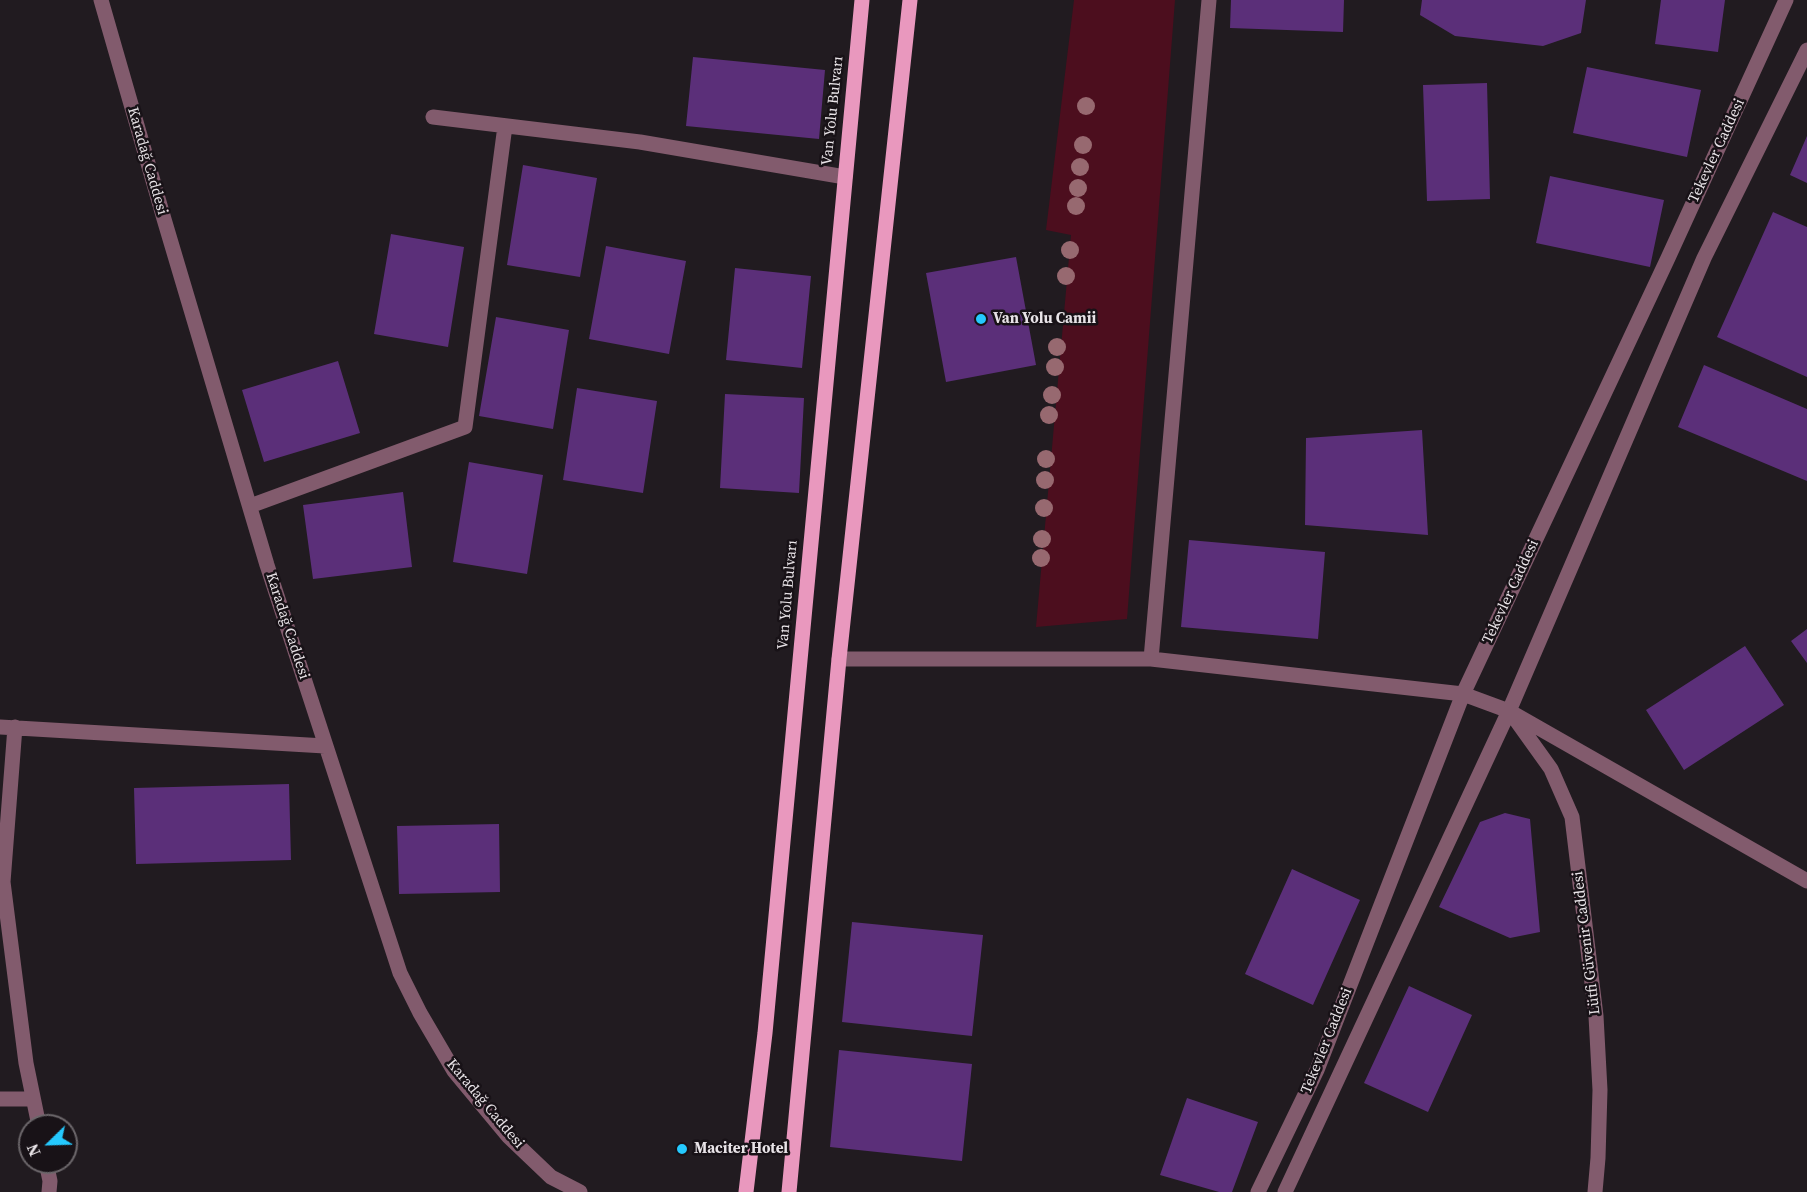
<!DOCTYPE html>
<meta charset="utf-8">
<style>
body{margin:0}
#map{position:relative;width:1807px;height:1192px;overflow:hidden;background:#211b20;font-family:"Source Serif 4",serif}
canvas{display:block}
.north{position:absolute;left:18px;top:1114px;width:60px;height:60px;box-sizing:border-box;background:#181217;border:2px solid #6b666a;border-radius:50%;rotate:247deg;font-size:16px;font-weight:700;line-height:24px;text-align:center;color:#e8e3e7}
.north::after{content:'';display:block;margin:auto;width:21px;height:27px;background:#25c9fe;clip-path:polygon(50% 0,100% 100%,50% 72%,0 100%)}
</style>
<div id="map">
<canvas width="1807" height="1192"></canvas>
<div class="north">N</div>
</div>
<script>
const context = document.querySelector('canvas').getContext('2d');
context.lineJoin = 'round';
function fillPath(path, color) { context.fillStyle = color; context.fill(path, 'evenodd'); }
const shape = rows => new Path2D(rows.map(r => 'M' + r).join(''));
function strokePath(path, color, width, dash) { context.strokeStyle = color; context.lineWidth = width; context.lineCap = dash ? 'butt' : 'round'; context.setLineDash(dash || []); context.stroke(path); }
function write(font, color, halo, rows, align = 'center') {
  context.font = font + ' "Source Serif 4",serif'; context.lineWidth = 5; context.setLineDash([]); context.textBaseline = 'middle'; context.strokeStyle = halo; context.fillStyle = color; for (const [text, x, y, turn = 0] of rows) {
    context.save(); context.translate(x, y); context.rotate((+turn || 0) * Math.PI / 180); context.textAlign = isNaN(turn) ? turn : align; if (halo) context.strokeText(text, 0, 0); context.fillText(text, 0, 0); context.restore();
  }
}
fillPath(shape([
 [1074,0,1175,0,1127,619,1036,627,1071,235,1046,230]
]), '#4c0e1e');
fillPath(shape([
 [1231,0,1344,0,1343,32,1230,28],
 [1422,0,1586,0,1581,33,1543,46,1455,36,1420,15],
 [1661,0,1725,0,1718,52,1655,44],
 [693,57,825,70,819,139,686,126],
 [1587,67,1701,90,1687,157,1573,133],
 [1487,83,1490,199,1427,201,1423,85],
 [1807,136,1807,183,1790,175],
 [523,165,597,178,580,277,507,265],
 [1550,176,1664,200,1650,267,1536,243],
 [1773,212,1807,227,1807,377,1717,337],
 [391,234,464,247,448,347,374,334],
 [606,246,686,261,669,354,589,339],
 [1016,257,1036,365,946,382,926,273],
 [735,268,811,276,802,368,726,360],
 [496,317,569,330,553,429,479,416],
 [338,361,360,433,264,462,242,390],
 [1704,365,1807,409,1807,481,1678,427],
 [577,388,657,401,643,493,563,480],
 [725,394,804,398,799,493,720,488],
 [1422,430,1428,535,1305,525,1306,438],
 [469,462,543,475,527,574,453,562],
 [403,492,412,567,313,579,303,505],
 [1189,540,1325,552,1318,639,1181,627],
 [1807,629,1807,663,1791,641],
 [1745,646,1784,705,1684,770,1646,710],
 [289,784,291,860,136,864,134,788],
 [1505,813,1530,819,1540,932,1510,938,1439,907,1480,822],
 [499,824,500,892,399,894,397,826],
 [1292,869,1360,900,1313,1005,1245,974],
 [852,922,983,935,972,1036,842,1022],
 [1409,986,1472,1015,1428,1112,1364,1083],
 [839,1050,972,1064,962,1161,830,1147],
 [1187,1098,1258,1122,1232,1192,1219,1192,1160,1175]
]), '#5b2f79');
strokePath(shape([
 [101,0,164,219,267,565,400,973,420,1013,454,1071,508,1136,551,1177,580,1192],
 [433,117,640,142,845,177],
 [250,506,465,427,505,126],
 [839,659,1151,659,1463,694,1509,711,1807,881],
 [1151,659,1209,0],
 [1513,716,1551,769,1572,817,1596,1016,1600,1090,1598,1158,1595,1192],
 [0,727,325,746],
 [15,727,3,882,26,1063,39,1126],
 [0,1099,33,1099],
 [46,1162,50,1181,49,1192],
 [1258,1192,1317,1070,1463,694,1668,258,1786,0],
 [1285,1192,1509,711,1704,258,1807,50]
]), '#825b6d', 15);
strokePath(shape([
 [746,1192,765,1033,862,0],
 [789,1192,839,659,910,0]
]), '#e998be', 15);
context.fillStyle = '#976970';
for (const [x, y] of [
 [1086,106],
 [1083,145],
 [1080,167],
 [1078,188],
 [1076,206],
 [1070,250],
 [1066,276],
 [1057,347],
 [1055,367],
 [1052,395],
 [1049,415],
 [1046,459],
 [1045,480],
 [1044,508],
 [1042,539],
 [1041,558]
]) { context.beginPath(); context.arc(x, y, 9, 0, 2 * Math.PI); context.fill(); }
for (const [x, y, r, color] of [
 [981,319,6,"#25c9fe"],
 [682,1149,6,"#25c9fe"]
]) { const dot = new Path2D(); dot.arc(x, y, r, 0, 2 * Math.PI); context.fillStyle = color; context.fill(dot); strokePath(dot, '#181217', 2); }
write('15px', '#e8e3e7', '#181217', [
 ["Van Yolu Bulvarı",833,111,-84],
 ["Tekevler Caddesi",1717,151,-65],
 ["Karadağ Caddesi",147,161,74],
 ["Tekevler Caddesi",1511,592,-65],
 ["Van Yolu Bulvarı",788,595,-85],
 ["Karadağ Caddesi",287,626,72],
 ["Lütfi Güvenir Caddesi",1587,943,-97],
 ["Tekevler Caddesi",1327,1041,-68],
 ["Karadağ Caddesi",485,1104,50]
]);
write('bold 15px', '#e8e3e7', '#181217', [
 ["Van Yolu Camii",993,319],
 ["Maciter Hotel",694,1149]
], 'left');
</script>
